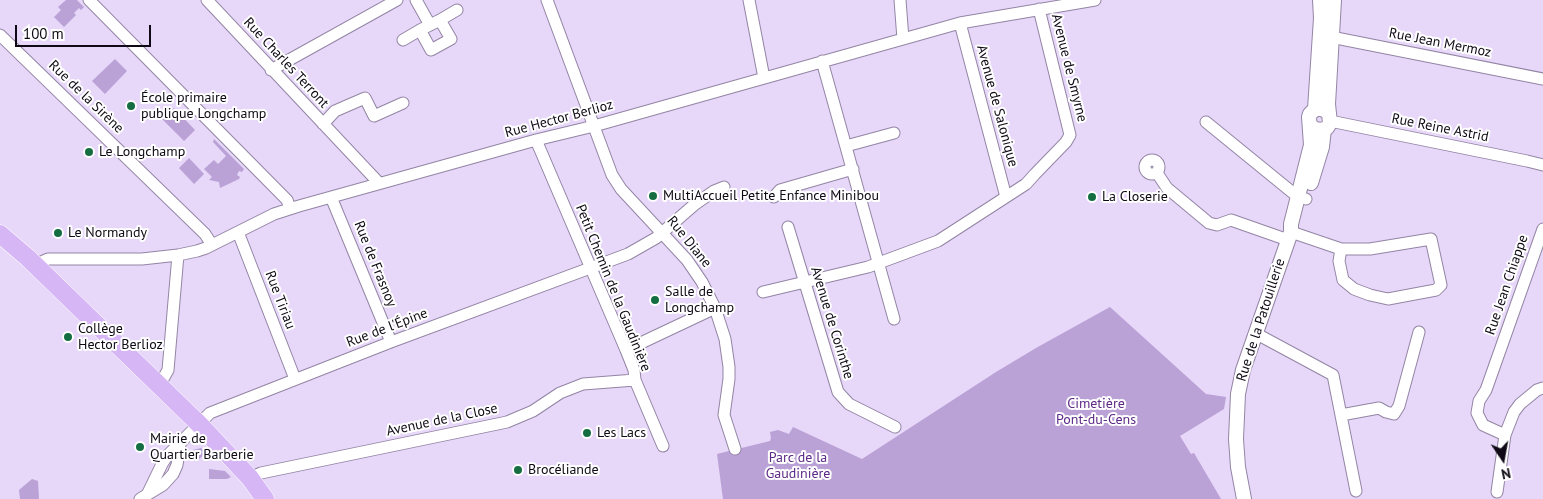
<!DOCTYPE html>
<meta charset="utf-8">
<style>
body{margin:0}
#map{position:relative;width:1543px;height:499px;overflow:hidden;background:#e7d7f9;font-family:"PT Sans",sans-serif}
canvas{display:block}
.north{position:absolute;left:1478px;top:434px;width:50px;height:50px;-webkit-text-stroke:4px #fff;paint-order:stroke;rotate:168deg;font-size:14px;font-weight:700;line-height:20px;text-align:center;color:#0e0914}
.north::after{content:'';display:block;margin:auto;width:18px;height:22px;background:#0e0914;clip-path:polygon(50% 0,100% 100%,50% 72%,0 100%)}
.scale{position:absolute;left:15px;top:25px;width:136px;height:22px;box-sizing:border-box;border:2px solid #0e0914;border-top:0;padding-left:6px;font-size:15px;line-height:18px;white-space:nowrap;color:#0e0914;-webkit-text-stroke:4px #fff;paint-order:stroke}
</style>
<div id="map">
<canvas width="1543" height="499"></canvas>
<div class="north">N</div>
<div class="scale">100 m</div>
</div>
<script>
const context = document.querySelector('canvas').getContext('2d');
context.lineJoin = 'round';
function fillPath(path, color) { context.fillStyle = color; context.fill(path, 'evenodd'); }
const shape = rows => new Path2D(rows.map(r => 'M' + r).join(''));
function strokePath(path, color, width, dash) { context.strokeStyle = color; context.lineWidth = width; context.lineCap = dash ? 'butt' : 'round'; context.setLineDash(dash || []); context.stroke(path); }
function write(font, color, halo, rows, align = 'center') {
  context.font = font + ' "PT Sans",sans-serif'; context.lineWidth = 4; context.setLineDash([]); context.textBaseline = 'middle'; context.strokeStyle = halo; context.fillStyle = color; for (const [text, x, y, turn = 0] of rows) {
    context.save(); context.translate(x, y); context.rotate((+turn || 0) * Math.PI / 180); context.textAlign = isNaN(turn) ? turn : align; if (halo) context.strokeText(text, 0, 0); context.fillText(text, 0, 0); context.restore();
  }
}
fillPath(shape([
 [66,0,77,0,84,7,81,10,79,8,74,13,76,15,64,27,54,17,61,10,58,7],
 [115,59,127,71,105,94,92,81],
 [174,108,195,130,184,141,162,119],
 [214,139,244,169,242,172,239,171,237,175,240,177,239,179,220,188,219,182,209,180,212,177,204,169,214,160,218,164,226,156,213,142],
 [189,158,204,174,194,184,179,168],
 [1110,307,1206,394,1226,397,1224,409,1180,436,1191,454,1194,453,1221,499,723,499,717,454,770,441,771,438,770,432,778,430,789,434,793,427,862,459,996,372,1036,348],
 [201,448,207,452,197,461,190,460,193,450],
 [209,469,225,471,231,477,227,479,209,479],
 [32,479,38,481,39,499,20,499,19,490]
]), '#baa1d6');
const minor = shape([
 [89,0,287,200,290,208],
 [207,0,379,183],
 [416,0,430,25],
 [547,0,612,175,621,189,687,260,702,282,715,308,725,339,729,367,729,379,724,415,735,449],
 [749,0,764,78],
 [900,0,903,39],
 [440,20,451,39,431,50,420,30,440,20],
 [440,20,457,10],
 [960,23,1006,197],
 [0,35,205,234,212,245],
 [1331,38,1336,38,1543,79],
 [403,40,420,30],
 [822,61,894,319],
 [271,70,397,0],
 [1330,121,1527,161,1543,165],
 [1206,122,1298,197,1306,199],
 [323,124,335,111,365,98,374,116,403,103],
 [536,140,626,350,634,370,635,380,663,446],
 [846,146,894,133],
 '1145 167a7 7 0 1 1 14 0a7 7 0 1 1-14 0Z',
 [1157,173,1167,188,1209,223,1217,225,1231,220,1288,240],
 [331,197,391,342],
 [774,197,780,190,853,169],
 [788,227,838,392,849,404,895,427],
 [238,232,295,379],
 [1291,232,1341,249,1370,249,1431,239,1441,285,1436,290,1388,299,1370,295,1354,289,1343,280,1339,261,1341,249],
 [35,265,48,259,142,259,178,255,197,251,206,248,274,214,299,206,536,140,594,126,960,23,1095,0],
 [763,292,868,267,938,241,1006,197,1026,184,1035,174,1066,142,1070,135,1039,9],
 [1255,333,1333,375,1356,491],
 [626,350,715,308],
 [159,386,168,370,178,255],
 [1341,415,1379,408,1386,412,1394,414,1399,406,1419,332],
 [1505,435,1483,425,1477,413,1479,401,1486,390,1543,229],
 [250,478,261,473,507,422,533,411,560,393,583,384,635,380],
 [1497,492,1505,435,1514,412,1520,404,1537,390,1543,388],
 [148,493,162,464,168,455,210,413,391,342,628,254,656,238,694,205,714,191,724,187],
 [140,499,163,485,173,474,177,465,180,445]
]);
const tertiary = shape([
 [1315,109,1321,18,1320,0],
 [1310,125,1315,129,1321,130,1327,128,1330,123,1328,104,1334,0],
 [1311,183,1322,147,1324,129],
 [1244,499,1238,467,1236,439,1238,394,1243,370,1291,232,1291,224,1311,145,1309,117,1310,114,1315,109,1322,109,1328,112]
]);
const primary = shape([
 [0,234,28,258,199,424,250,478,265,499]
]);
strokePath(minor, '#9385a4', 13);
strokePath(tertiary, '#9385a4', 16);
strokePath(primary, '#fff', 19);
strokePath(minor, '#fff', 11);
strokePath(tertiary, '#fff', 14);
strokePath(primary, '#d6b6f5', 18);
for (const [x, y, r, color] of [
 [131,106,5,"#146e42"],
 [89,152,5,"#146e42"],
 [653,196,5,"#146e42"],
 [1092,197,5,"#146e42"],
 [58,233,5,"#146e42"],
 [655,300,5,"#146e42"],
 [68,337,5,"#146e42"],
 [587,433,5,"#146e42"],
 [140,447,5,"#146e42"],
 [518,470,5,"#146e42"]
]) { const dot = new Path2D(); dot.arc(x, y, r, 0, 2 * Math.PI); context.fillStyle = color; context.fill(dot); strokePath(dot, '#fff', 2); }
write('14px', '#0e0914', '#fff', [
 ["Rue Jean Mermoz",1440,43,11],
 ["Rue Charles Terront",286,63,47],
 ["Avenue de Smyrne",1069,68,76],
 ["Rue de la Sirène",86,97,44],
 ["Avenue de Salonique",997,106,75],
 ["Rue Hector Berlioz",559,119,-15],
 ["Rue Reine Astrid",1440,128,11],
 ["Rue Diane",689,242,51],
 ["Rue de Frasnoy",375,264,68],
 ["Rue Jean Chiappe",1507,285,-71],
 ["Petit Chemin de la Gaudinière",613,288,68],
 ["Rue Tiriau",280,300,69],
 ["Rue de la Patouillerie",1261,320,-72],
 ["Avenue de Corinthe",832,323,73],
 ["Rue de l'Épine",387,328,-21],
 ["Avenue de la Close",442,420,-12]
]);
write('14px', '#0e0914', '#fff', [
 ["École primaire",141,98],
 ["publique Longchamp",141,114],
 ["Le Longchamp",99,152],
 ["MultiAccueil Petite Enfance Minibou",663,196],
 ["La Closerie",1102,197],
 ["Le Normandy",68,233],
 ["Salle de",665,292],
 ["Longchamp",665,308],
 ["Collège",78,329],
 ["Hector Berlioz",78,345],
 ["Les Lacs",597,433],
 ["Mairie de",150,439],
 ["Quartier Barberie",150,455],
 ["Brocéliande",528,470]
], 'left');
write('14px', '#5d2a87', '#fff', [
 ["Cimetière",1096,404],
 ["Pont-du-Cens",1096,420],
 ["Parc de la",798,458],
 ["Gaudinière",798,474]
]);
</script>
